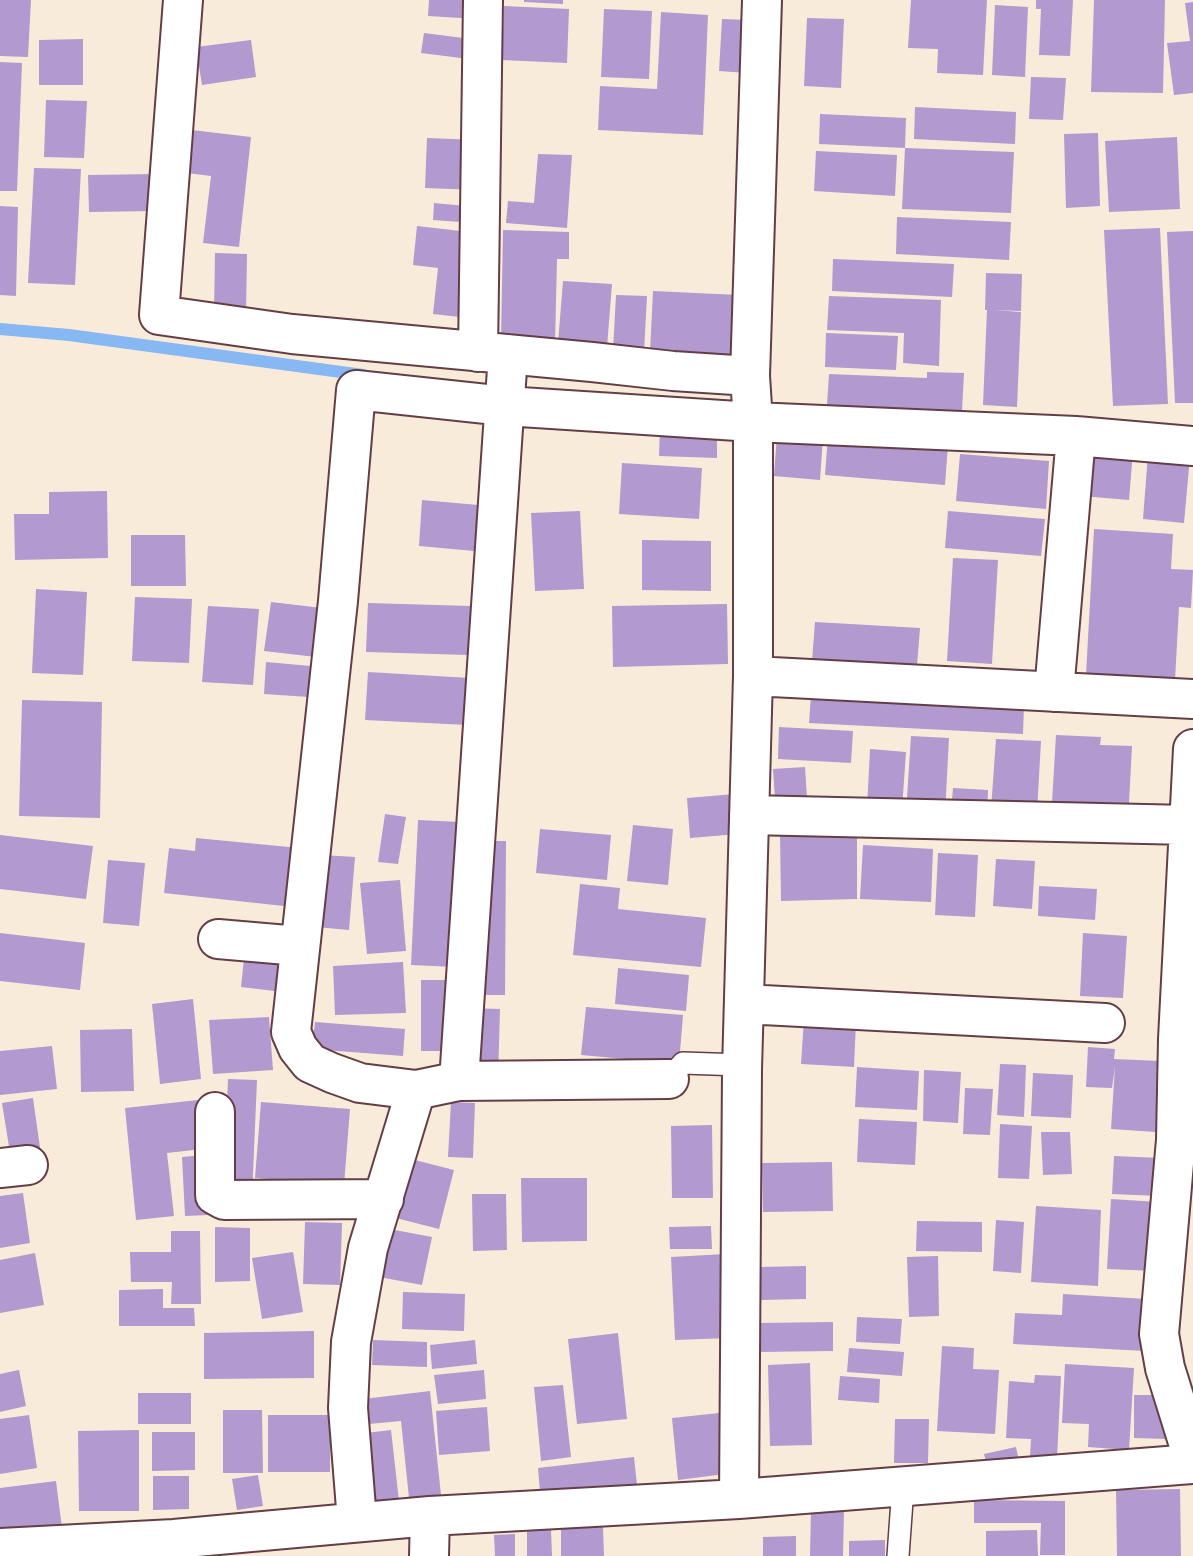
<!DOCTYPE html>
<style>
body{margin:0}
canvas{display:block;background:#f8ebda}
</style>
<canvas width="1193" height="1556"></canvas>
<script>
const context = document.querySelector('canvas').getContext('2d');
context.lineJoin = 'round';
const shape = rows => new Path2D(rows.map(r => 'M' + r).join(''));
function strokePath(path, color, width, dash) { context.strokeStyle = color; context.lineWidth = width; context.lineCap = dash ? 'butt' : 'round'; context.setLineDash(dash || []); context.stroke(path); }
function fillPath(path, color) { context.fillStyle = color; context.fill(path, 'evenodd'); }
strokePath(shape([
 [0,329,69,335,363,375]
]), '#88b8f3', 12);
fillPath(shape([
 [0,0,31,0,28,57,0,56],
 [429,0,478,0,477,19,428,16],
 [524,0,563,0,563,4,524,2],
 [911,0,987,0,983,75,937,73,938,49,908,48],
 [1036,0,1073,0,1070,56,1039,55,1041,9,1036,9],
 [1094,0,1165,0,1163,93,1091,92],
 [1193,2,1193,93,1174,95,1167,43,1190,41,1185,3],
 [995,5,1028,7,1025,77,992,75],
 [504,6,569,9,567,63,502,60],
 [604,9,652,11,649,79,601,77],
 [661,12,708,15,703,135,598,130,600,86,657,89],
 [807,18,844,19,841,88,804,86],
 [722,19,749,20,747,73,719,71],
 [424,33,479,40,477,60,421,53],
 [83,39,83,85,39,85,39,40],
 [251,40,256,77,202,85,196,47],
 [0,62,22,63,17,191,0,191],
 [1031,77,1066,78,1063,120,1029,119],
 [46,100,87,101,84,158,44,157],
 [915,107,1016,112,1015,144,914,139],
 [820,114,906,118,905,148,819,144],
 [183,129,251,137,239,247,203,243,211,176,179,172],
 [1098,133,1100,206,1066,208,1064,134],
 [1177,137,1180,209,1109,212,1105,141],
 [427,138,480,140,477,190,425,188],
 [905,148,1014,152,1011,213,902,209],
 [816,151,897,155,895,196,814,191],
 [538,154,572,155,567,228,506,223,508,201,534,203],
 [34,168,81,169,75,285,28,283],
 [155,174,155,211,89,212,88,175],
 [434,203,476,207,474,223,433,220],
 [0,206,18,207,16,296,0,295],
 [897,217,1011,222,1009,260,896,254],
 [417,226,478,233,468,318,433,314,438,268,413,265],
 [1160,228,1168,404,1113,406,1104,230],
 [503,230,569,232,569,259,557,259,555,344,501,343],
 [1193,231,1193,403,1175,403,1167,232],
 [215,253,247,254,246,315,214,314],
 [833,259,954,264,952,297,832,291],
 [986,273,1022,274,1021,311,993,310,1021,312,1017,407,983,405,987,310,985,310],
 [563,281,612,284,607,347,558,343],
 [653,291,739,295,736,356,650,352],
 [616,295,647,296,644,352,613,350],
 [829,296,941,300,939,366,903,363,904,333,827,330],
 [826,333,898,336,896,370,825,367],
 [927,372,964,373,962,411,827,405,829,374,927,378],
 [660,428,717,429,717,458,659,456],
 [777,434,823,438,820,480,774,476],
 [828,436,948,445,945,485,825,475],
 [1086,447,1133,451,1129,500,1082,496],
 [960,454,1049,461,1046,509,956,501],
 [1148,454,1190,457,1184,523,1143,519],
 [622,463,702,468,699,519,619,514],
 [107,491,108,558,15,560,14,514,49,514,49,492],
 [422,500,478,505,474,551,419,546],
 [580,511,584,589,535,591,531,513],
 [948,511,1045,519,1041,556,945,548],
 [1094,529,1173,534,1171,569,1193,570,1191,608,1179,607,1175,680,1086,675],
 [131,535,185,535,186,586,131,586],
 [642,540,711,541,711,591,642,590],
 [953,558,998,560,992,664,947,661],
 [36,589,87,592,83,675,32,673],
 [135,597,192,599,189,663,132,661],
 [271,602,322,608,316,657,264,651],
 [368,603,471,606,469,655,366,652],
 [727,604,728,664,613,667,612,606],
 [208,606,259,609,253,685,202,682],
 [815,622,920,628,917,666,812,661],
 [266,662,311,666,309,697,264,694],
 [368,672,470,678,468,725,365,720],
 [811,695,1024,706,1023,734,809,723],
 [22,700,102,702,100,818,19,816],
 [779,727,853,731,851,763,778,759],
 [1056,735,1101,737,1100,745,1132,746,1129,803,1097,802,1096,822,1051,819],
 [911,736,949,738,945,814,906,813],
 [996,739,1041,741,1037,812,991,809],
 [870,749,906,752,902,809,867,808],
 [805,767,807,798,775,799,773,769],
 [953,788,988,790,987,815,951,813],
 [735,794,738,834,690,838,687,798],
 [385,814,406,817,398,864,378,862],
 [418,820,461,822,455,967,411,965],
 [633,825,673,829,668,885,627,881],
 [540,829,611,835,607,880,536,873],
 [857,833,857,899,781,901,780,834],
 [0,835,93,846,86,899,0,889],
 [196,838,299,848,293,907,164,893,169,848,195,851],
 [478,841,506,841,505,995,477,995],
 [863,845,933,849,931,902,860,899],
 [938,853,978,855,975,917,935,915],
 [322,855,355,857,349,930,316,927],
 [996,859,1035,861,1032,909,993,906],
 [108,860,145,863,139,926,103,923],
 [400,880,406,951,367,954,360,883],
 [580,884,620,888,618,909,706,918,701,967,573,955],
 [1039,886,1097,889,1095,920,1038,916],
 [0,933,85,943,80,990,0,981],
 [1083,933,1127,936,1123,998,1080,996],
 [245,949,287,953,283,992,241,987],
 [403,962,406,1013,335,1015,333,966],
 [618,968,689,975,686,1011,615,1004],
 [421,980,451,980,450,1051,421,1051],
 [193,999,201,1079,160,1084,152,1004],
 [586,1007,683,1015,679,1064,581,1055],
 [469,1008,500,1009,498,1079,467,1079],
 [269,1017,273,1070,213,1074,209,1020],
 [804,1019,856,1022,854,1067,801,1064],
 [315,1022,405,1029,403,1056,312,1049],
 [132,1029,134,1091,81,1092,80,1030],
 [52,1046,57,1089,0,1095,0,1051],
 [1088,1047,1115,1049,1114,1059,1160,1061,1156,1132,1111,1129,1115,1066,1112,1088,1086,1087],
 [1000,1064,1026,1065,1024,1117,997,1115],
 [857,1067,919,1071,917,1110,855,1107],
 [924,1070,961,1072,958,1123,923,1121],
 [1033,1073,1073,1075,1071,1118,1031,1116],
 [228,1079,257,1080,252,1197,223,1196],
 [965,1088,993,1089,990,1135,963,1134],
 [33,1098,41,1155,11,1159,2,1103],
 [198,1100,203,1149,167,1153,174,1216,136,1220,125,1108],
 [261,1102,350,1109,344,1185,255,1178],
 [451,1102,475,1103,473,1158,448,1157],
 [859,1119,917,1122,915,1165,857,1162],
 [1000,1124,1032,1126,1029,1179,998,1178],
 [712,1125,713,1198,672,1198,671,1126],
 [1041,1132,1070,1132,1072,1174,1043,1175],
 [206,1155,208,1215,185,1216,182,1157],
 [1114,1156,1161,1158,1159,1196,1112,1194],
 [407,1158,454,1170,439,1229,392,1217],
 [832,1162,833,1211,763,1212,762,1163],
 [521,1178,587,1178,587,1241,522,1242],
 [23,1193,30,1243,0,1248,0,1196],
 [472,1194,506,1194,507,1250,473,1251],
 [1111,1199,1159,1202,1155,1271,1107,1269],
 [1036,1206,1101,1210,1098,1286,1031,1282],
 [996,1220,1024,1222,1021,1273,993,1271],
 [917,1221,982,1222,982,1252,916,1251],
 [305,1222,342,1223,340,1285,303,1284],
 [711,1226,712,1249,670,1249,669,1227],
 [215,1227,250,1228,250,1281,215,1282],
 [384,1228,432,1237,422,1285,374,1276],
 [171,1231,200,1231,201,1304,171,1304,172,1282,131,1282,130,1252,171,1252],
 [293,1252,303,1312,262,1319,252,1258],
 [35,1253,44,1305,0,1313,0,1260],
 [725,1254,729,1338,675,1340,671,1257],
 [938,1256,939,1316,909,1317,907,1257],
 [806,1266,806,1299,760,1300,759,1267],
 [163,1289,163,1308,194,1308,195,1326,119,1326,119,1290],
 [403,1292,465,1294,464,1331,402,1329],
 [1063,1294,1147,1299,1145,1351,1013,1344,1015,1313,1062,1315],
 [857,1317,902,1319,900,1344,856,1342],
 [833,1322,833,1351,757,1352,756,1323],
 [314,1331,314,1378,204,1379,204,1333],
 [618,1333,627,1419,577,1424,568,1339],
 [373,1340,427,1342,427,1367,372,1365],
 [475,1340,477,1364,432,1369,430,1345],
 [942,1346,974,1348,973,1369,999,1370,995,1434,937,1431],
 [849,1348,904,1352,902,1376,847,1372],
 [810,1363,812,1445,770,1446,768,1365],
 [1065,1364,1134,1368,1129,1450,1088,1447,1089,1424,1062,1423],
 [19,1370,26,1406,0,1412,0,1374],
 [484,1370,486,1399,438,1404,434,1375],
 [1035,1375,1061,1376,1057,1458,1030,1457,1031,1439,1006,1438,1009,1381,1034,1383],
 [840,1376,880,1379,879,1403,838,1400],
 [563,1385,571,1457,541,1461,534,1387],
 [430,1391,441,1495,409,1498,401,1421,358,1425,355,1400],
 [138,1393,191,1393,191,1424,138,1424],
 [1134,1395,1167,1395,1166,1439,1134,1438],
 [487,1407,490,1451,439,1455,436,1411],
 [223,1410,262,1410,263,1473,223,1473],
 [719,1413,725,1474,678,1480,672,1418],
 [29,1415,37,1468,0,1474,0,1419],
 [268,1415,330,1415,330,1472,268,1472],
 [895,1419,929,1419,928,1463,894,1463],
 [139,1430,139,1511,79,1511,78,1431],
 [391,1430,399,1501,365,1505,357,1434],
 [152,1432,195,1432,195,1470,152,1471],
 [1016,1447,1020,1466,989,1473,984,1454],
 [634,1457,638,1494,541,1504,538,1468],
 [258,1475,263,1506,237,1510,232,1479],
 [153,1476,189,1476,189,1509,153,1510],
 [56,1481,62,1528,0,1536,0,1488],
 [1180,1489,1181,1556,1117,1556,1116,1490],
 [974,1500,1065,1501,1065,1555,1040,1555,1041,1523,974,1523],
 [811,1509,844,1510,843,1556,810,1556],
 [561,1527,603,1527,604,1556,561,1556],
 [551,1529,552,1556,527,1556,527,1530],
 [1037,1530,1038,1556,986,1556,986,1531],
 [515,1534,515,1556,495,1556,494,1535],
 [796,1536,796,1556,763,1556,763,1537],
 [885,1540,885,1556,849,1556,849,1541]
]), '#b299d0');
const lane = shape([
 [669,1079,683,1063,742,1065],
 [898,1556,903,1487]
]);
const street = shape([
 [183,0,159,315,292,334,592,362,673,371,750,376],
 [478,352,483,0],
 [753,676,1193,699],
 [1054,692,1076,436],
 [1193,749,1178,1039,1176,1140,1159,1334,1165,1368,1193,1458],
 [749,815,1189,825],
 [218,939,299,946],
 [744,1004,1105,1023],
 [459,1081,669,1079],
 [416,1090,360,1083,332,1073,310,1063,298,1048,291,1032,338,601,356,390,505,406,753,422,1076,436,1193,446],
 [215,1112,215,1195,224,1200,384,1199],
 [0,1168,28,1165],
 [739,1499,742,1070,753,676,753,422,750,376,762,0],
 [357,1521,348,1408,351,1342,368,1248,416,1090,459,1081,508,354],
 [0,1548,174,1539,430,1516,739,1499,1193,1464],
 [429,1556,430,1516]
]);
strokePath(lane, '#643e45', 24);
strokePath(street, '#643e45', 42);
strokePath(lane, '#fff', 21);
strokePath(street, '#fff', 38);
</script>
